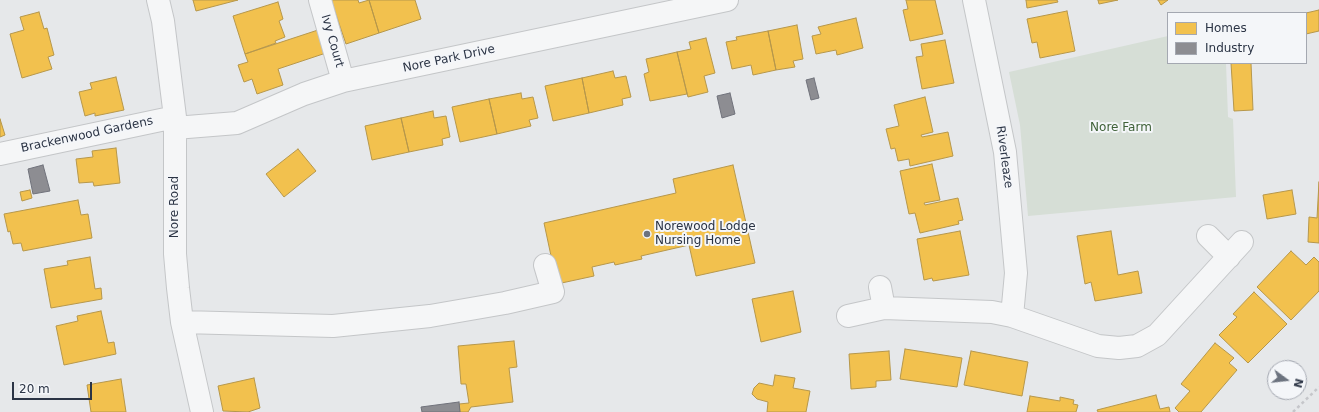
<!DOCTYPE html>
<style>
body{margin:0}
#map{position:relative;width:1319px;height:412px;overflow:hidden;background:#e6e8ea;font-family:"DejaVu Sans",sans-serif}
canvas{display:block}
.legend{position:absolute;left:1167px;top:12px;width:140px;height:52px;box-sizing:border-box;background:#f4f6f9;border:1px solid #a4a8b1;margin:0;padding:5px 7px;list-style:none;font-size:12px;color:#2b3445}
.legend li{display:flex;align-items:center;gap:8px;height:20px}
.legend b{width:20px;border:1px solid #a4a8b1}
.north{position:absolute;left:1267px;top:360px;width:40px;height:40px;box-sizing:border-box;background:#f4f6f9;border:1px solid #a4a8b1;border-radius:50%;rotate:105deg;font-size:11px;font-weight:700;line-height:16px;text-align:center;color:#2b3445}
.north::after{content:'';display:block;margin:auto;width:14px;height:18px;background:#6c737f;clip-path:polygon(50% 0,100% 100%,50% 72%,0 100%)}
.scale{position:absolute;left:12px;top:382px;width:80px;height:18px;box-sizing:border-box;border:2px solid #2b3445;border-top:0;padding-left:5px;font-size:12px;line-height:14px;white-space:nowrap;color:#2b3445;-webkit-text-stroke:3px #f4f6f9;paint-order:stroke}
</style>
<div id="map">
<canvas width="1319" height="412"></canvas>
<ul class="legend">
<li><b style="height:11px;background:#f2c14e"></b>Homes</li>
<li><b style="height:11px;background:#8d8d92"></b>Industry</li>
</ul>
<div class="north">N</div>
<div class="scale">20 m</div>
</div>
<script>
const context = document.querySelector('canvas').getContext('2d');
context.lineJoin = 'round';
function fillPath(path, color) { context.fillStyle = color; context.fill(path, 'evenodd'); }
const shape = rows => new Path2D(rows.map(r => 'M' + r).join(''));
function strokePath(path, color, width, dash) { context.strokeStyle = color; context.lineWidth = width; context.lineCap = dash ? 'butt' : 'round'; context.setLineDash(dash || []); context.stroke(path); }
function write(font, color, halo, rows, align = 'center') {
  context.font = font + ' "DejaVu Sans",sans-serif'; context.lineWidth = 4; context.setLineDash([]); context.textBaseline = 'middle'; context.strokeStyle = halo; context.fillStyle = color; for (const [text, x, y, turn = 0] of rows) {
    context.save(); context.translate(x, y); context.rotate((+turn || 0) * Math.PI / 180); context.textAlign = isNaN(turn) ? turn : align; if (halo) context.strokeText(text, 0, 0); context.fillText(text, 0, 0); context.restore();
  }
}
fillPath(shape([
 [1168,36,1168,63,1226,63,1228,117,1233,119,1236,197,1028,216,1020,125,1009,72]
]), '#d6ded6');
const homes = shape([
 [193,0,238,0,196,11,193,0],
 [331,0,358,0,359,3,369,0,379,33,346,44,331,0],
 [369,0,415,0,421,19,379,33,369,0],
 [906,0,935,0,943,34,910,41,903,10,908,9,906,0],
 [1026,0,1057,0,1058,2,1027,8,1026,0],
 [1098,0,1118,0,1099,4,1098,0],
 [1158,0,1168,0,1161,5,1158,0],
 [278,2,283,19,279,21,285,37,275,41,276,43,245,54,233,16,278,2],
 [1319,10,1319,31,1306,34,1306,13,1319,10],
 [1067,11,1075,51,1040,58,1037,42,1032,43,1027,19,1067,11],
 [39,12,44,29,47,28,54,55,48,57,52,69,22,78,10,34,24,30,20,17,39,12],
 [856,18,863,48,837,55,836,50,816,54,812,36,821,34,818,27,856,18],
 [797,25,803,59,793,61,795,67,776,70,768,31,797,25],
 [318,30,326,53,278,69,283,85,257,94,252,79,244,82,238,65,248,62,245,54,318,30],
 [768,31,776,70,753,75,751,65,732,69,726,42,737,40,736,37,768,31],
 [706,38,715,73,704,76,708,92,688,97,677,52,691,49,689,42,706,38],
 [945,40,954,83,922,89,916,57,923,56,921,44,945,40],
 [677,52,687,94,650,101,644,74,649,72,646,59,677,52],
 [1231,63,1251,63,1253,110,1234,111,1231,63],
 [613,71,615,78,626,76,631,97,622,99,623,105,589,113,582,78,613,71],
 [116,77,124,110,95,116,95,113,85,116,79,92,92,89,90,83,116,77],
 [582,78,589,113,553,121,545,86,582,78],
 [521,93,522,99,533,97,538,118,529,120,531,126,497,134,489,99,521,93],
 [925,97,933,132,921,135,922,137,948,132,953,156,910,166,909,159,898,161,895,148,891,149,886,129,899,126,894,105,925,97],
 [489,99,497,134,460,142,452,107,489,99],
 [433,111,434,118,446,116,450,137,442,139,443,145,409,152,401,118,433,111],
 [401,118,409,152,372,160,365,126,401,118],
 [0,119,5,135,0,137,0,119],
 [116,148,120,183,94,186,93,182,79,183,76,159,93,157,92,151,116,148],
 [298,149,316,171,284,197,266,174,298,149],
 [932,164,940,200,924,203,925,205,958,198,963,220,958,221,959,224,920,233,915,213,909,214,900,171,932,164],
 [733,165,755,263,696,276,689,245,641,256,642,259,615,265,614,262,592,267,594,276,557,284,544,223,676,193,673,179,733,165],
 [1319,182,1319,243,1308,242,1309,217,1317,218,1319,182],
 [30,190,32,198,22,201,20,192,30,190],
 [1292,190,1296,214,1267,219,1263,195,1292,190],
 [78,200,81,215,88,214,92,238,23,251,21,243,13,244,10,231,8,232,4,214,78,200],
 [960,231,969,275,933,281,932,278,924,280,917,239,960,231],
 [1111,231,1118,275,1138,271,1142,293,1095,301,1091,282,1085,284,1077,236,1111,231],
 [1291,251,1306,265,1314,257,1319,262,1319,291,1291,320,1257,287,1291,251],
 [90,257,95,289,101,288,102,299,51,308,44,269,68,265,67,261,90,257],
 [793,291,801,332,761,342,752,299,793,291],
 [1254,292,1287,324,1248,363,1219,335,1237,317,1233,314,1254,292],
 [101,311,108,343,114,342,116,354,64,365,56,326,78,321,77,316,101,311],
 [514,341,517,367,509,368,513,402,471,407,468,412,460,412,459,404,469,403,466,384,461,384,458,346,514,341],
 [1215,343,1234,358,1229,363,1237,370,1201,412,1179,412,1175,408,1190,391,1181,384,1215,343],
 [905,349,962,358,957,387,900,379,905,349],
 [889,351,891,380,876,381,876,387,851,389,849,354,889,351],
 [971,351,1028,362,1022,396,964,385,971,351],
 [775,375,795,378,793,388,810,391,806,412,767,412,768,402,757,399,752,394,754,388,759,383,773,386,775,375],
 [254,378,260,408,248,412,223,411,218,386,254,378],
 [121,379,126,412,91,412,87,385,121,379],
 [1156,395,1160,409,1169,407,1170,412,1098,412,1097,410,1156,395],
 [1030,396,1060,401,1060,397,1074,400,1073,404,1078,405,1076,412,1027,412,1030,396]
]);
fillPath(homes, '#f2c14e');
strokePath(homes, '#b6974b', 1);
const industry = shape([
 [814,78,819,98,811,100,806,80,814,78],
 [730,93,735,114,722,118,717,96,730,93],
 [43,165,50,191,33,194,28,169,43,165],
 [459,402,460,412,422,412,421,407,459,402]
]);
fillPath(industry, '#8d8d92');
strokePath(industry, '#70727b', 1);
const minor = shape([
 [158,0,163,21,175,117,175,254,178,288,182,322,202,412],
 [320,0,343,81],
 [974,0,1005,152,1016,273,1012,316],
 [175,128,237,123,304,94,343,81,727,0],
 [0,154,175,117],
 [1208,236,1229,257],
 [880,287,884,308],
 [848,316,884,308,992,312,1012,316,1098,346,1119,348,1137,346,1157,335,1242,242],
 [182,322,333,326,430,316,505,303,553,292,545,265]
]);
strokePath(minor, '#c4c6c8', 24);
strokePath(shape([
 [1293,412,1319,387]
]), '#c5c6ca', 2.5, [3, 3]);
strokePath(minor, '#f5f6f7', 22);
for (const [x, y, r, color] of [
 [647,234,4,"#6c737f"]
]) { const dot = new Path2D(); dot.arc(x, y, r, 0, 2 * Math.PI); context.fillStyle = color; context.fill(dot); strokePath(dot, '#f4f6f9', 1.5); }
write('12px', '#2b3445', '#f4f6f9', [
 ["Ivy Court",332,41,74],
 ["Nore Park Drive",449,59,-12],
 ["Brackenwood Gardens",87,135,-12],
 ["Riverleaze",1004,157,82],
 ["Nore Road",175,207,-90]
]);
write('12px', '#3f6138', '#f4f6f9', [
 ["Nore Farm",1121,128]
]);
write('12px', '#2b3445', '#f4f6f9', [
 ["Norewood Lodge",655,227],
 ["Nursing Home",655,241]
], 'left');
</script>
